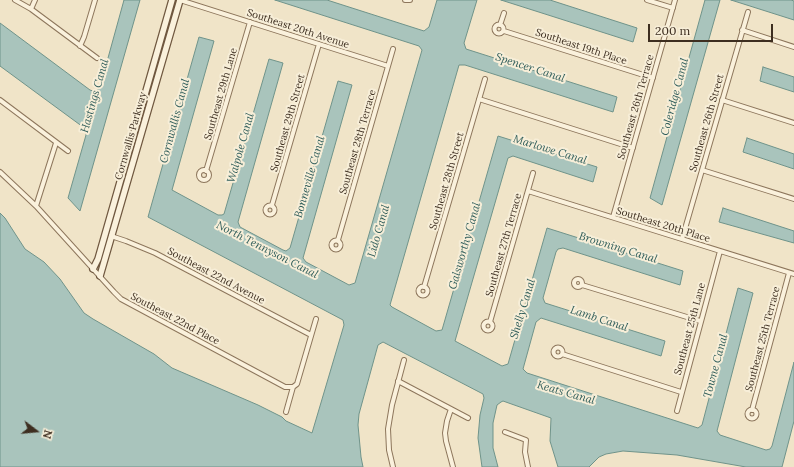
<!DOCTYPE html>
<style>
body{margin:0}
#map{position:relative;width:794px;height:467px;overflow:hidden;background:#f0e4c8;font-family:Lora,serif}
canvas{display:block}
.north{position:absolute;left:16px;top:411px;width:40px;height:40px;-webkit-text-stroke:3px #f7eed8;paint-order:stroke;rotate:106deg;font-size:11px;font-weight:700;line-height:16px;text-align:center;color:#3d2e20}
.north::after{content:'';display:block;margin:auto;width:14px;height:18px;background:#3d2e20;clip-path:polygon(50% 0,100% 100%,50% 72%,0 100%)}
.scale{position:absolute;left:648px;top:24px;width:125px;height:18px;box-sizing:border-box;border:2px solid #3d2e20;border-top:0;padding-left:5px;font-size:12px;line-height:14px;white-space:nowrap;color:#3d2e20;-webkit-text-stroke:3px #f7eed8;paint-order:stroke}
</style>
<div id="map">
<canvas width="794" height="467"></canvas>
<div class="north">N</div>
<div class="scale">200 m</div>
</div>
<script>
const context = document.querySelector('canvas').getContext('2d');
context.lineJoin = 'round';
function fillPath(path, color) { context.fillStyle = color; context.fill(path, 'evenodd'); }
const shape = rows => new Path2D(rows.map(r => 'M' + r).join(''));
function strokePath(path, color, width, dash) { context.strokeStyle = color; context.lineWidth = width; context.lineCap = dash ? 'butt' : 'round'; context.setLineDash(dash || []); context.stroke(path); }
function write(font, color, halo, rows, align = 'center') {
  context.font = font + ' Lora,serif'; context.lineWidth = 4; context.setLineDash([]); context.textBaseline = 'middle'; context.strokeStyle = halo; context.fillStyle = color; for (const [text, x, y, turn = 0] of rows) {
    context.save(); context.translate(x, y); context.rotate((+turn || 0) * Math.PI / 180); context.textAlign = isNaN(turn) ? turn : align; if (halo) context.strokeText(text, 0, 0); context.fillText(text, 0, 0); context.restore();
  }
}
const water = shape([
 [124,0,140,0,80,211,68,198,86,135,86,131,83,127,0,66,0,23,90,90,96,92,100,87,124,0],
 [275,0,327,0,424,31,429,27,437,0,477,0,464,43,466,49,617,97,613,112,465,65,459,65,390,305,392,307,436,331,442,330,498,136,597,167,593,182,513,156,508,158,455,341,502,366,508,364,547,228,683,271,680,285,563,248,558,249,556,252,543,298,545,303,665,341,661,356,541,318,536,322,523,369,527,373,698,428,702,425,738,288,753,293,717,431,720,435,766,450,770,449,772,446,794,362,794,421,782,467,746,467,677,455,623,451,606,454,599,457,589,467,558,467,550,441,551,418,503,401,501,402,497,405,493,423,493,448,498,467,482,467,478,438,480,415,484,398,483,394,383,342,378,345,359,414,358,425,361,457,363,467,0,467,0,213,5,218,25,249,44,262,60,279,84,313,93,319,154,354,172,368,258,405,282,417,286,421,312,433,344,325,343,320,148,217,199,37,214,41,172,190,218,215,222,215,224,214,269,59,283,63,238,222,240,227,283,250,286,251,290,248,338,81,352,85,303,258,306,262,349,285,355,283,422,50,419,46,275,0],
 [501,0,550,0,637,28,633,42,501,0],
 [705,0,720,0,662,205,650,198,705,0],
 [731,0,791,0,794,1,794,20,731,0],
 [763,67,794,77,794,92,760,81,763,67],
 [747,138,794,154,794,169,743,152,747,138],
 [723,208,794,231,794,243,719,222,723,208]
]);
fillPath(water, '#a9c4bc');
strokePath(water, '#6f938a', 1);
const street = shape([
 [15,0,31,9,97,58],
 [180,0,388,66],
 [405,0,410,0],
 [647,0,673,8],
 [31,9,35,0],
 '494.5 29a4.5 4.5 0 1 1 9 0a4.5 4.5 0 1 1-9 0Z',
 [500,25,504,13],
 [742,30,794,47],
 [504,31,653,78],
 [80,46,84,37,95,0],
 [479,99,633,148],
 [0,100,68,151],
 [722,100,794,123],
 [702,170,794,199],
 '199 175a5 5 0 1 1 10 0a5 5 0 1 1-10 0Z',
 [206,171,250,22],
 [0,172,36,206,114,292,121,299,285,387,293,387],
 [528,191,794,274],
 [272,205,319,44],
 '265.5 210a4.5 4.5 0 1 1 9 0a4.5 4.5 0 1 1-9 0Z',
 [36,206,56,143],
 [613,217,675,0],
 [111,236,126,241,155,253,311,335],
 [682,239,748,12],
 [338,240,393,49],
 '331.5 245a4.5 4.5 0 1 1 9 0a4.5 4.5 0 1 1-9 0Z',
 '574 283a4 4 0 1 1 8 0a4 4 0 1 1-8 0Z',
 [582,285,700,321],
 '418.5 291a4.5 4.5 0 1 1 9 0a4.5 4.5 0 1 1-9 0Z',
 [424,287,485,79],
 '483.5 326a4.5 4.5 0 1 1 9 0a4.5 4.5 0 1 1-9 0Z',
 [490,322,533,173],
 '553.5 352a4.5 4.5 0 1 1 9 0a4.5 4.5 0 1 1-9 0Z',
 [562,354,681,392],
 [398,381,468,418],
 [451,409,447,421,445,433,446,441,453,467],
 '747.5 414a4.5 4.5 0 1 1 9 0a4.5 4.5 0 1 1-9 0Z',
 [752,410,789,273],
 [677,411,720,251],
 [286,412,293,387,297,384,316,319],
 [505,432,526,440,525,452,528,467],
 [393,467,389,450,388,429,392,405,404,360]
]);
const secondary = shape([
 [93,269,98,259,172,0],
 [100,276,180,0]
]);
strokePath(street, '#8d765c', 6);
strokePath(secondary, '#6f573f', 8);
strokePath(street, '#faf1dc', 4);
strokePath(secondary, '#faf1dc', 5.5);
write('10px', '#3d2e20', '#f7eed8', [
 ["Southeast 20th Avenue",298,29,18],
 ["Southeast 19th Place",581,47,18],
 ["Southeast 29th Lane",221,94,-74],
 ["Southeast 26th Terrace",636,107,-74],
 ["Southeast 29th Street",288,123,-74],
 ["Southeast 26th Street",707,123,-74],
 ["Cornwallis Parkway",131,136,-74],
 ["Southeast 28th Terrace",358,142,-74],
 ["Southeast 28th Street",447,181,-74],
 ["Southeast 20th Place",663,225,17],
 ["Southeast 27th Terrace",504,245,-74],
 ["Southeast 22nd Avenue",216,276,28],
 ["Southeast 22nd Place",175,319,28],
 ["Southeast 25th Lane",690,329,-75],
 ["Southeast 25th Terrace",763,339,-75]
]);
write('italic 11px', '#2f5d5a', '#f7eed8', [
 ["Spencer Canal",530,68,18],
 ["Hastings Canal",95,96,-74],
 ["Coleridge Canal",675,97,-75],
 ["Cornwallis Canal",175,121,-75],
 ["Walpole Canal",241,148,-74],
 ["Marlowe Canal",550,150,17],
 ["Bonneville Canal",310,177,-74],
 ["Lido Canal",379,231,-74],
 ["Galsworthy Canal",465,246,-74],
 ["Browning Canal",618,248,17],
 ["North Tennyson Canal",267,250,27],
 ["Shelly Canal",523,309,-73],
 ["Lamb Canal",599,319,18],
 ["Towne Canal",716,366,-75],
 ["Keats Canal",566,393,16]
]);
</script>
